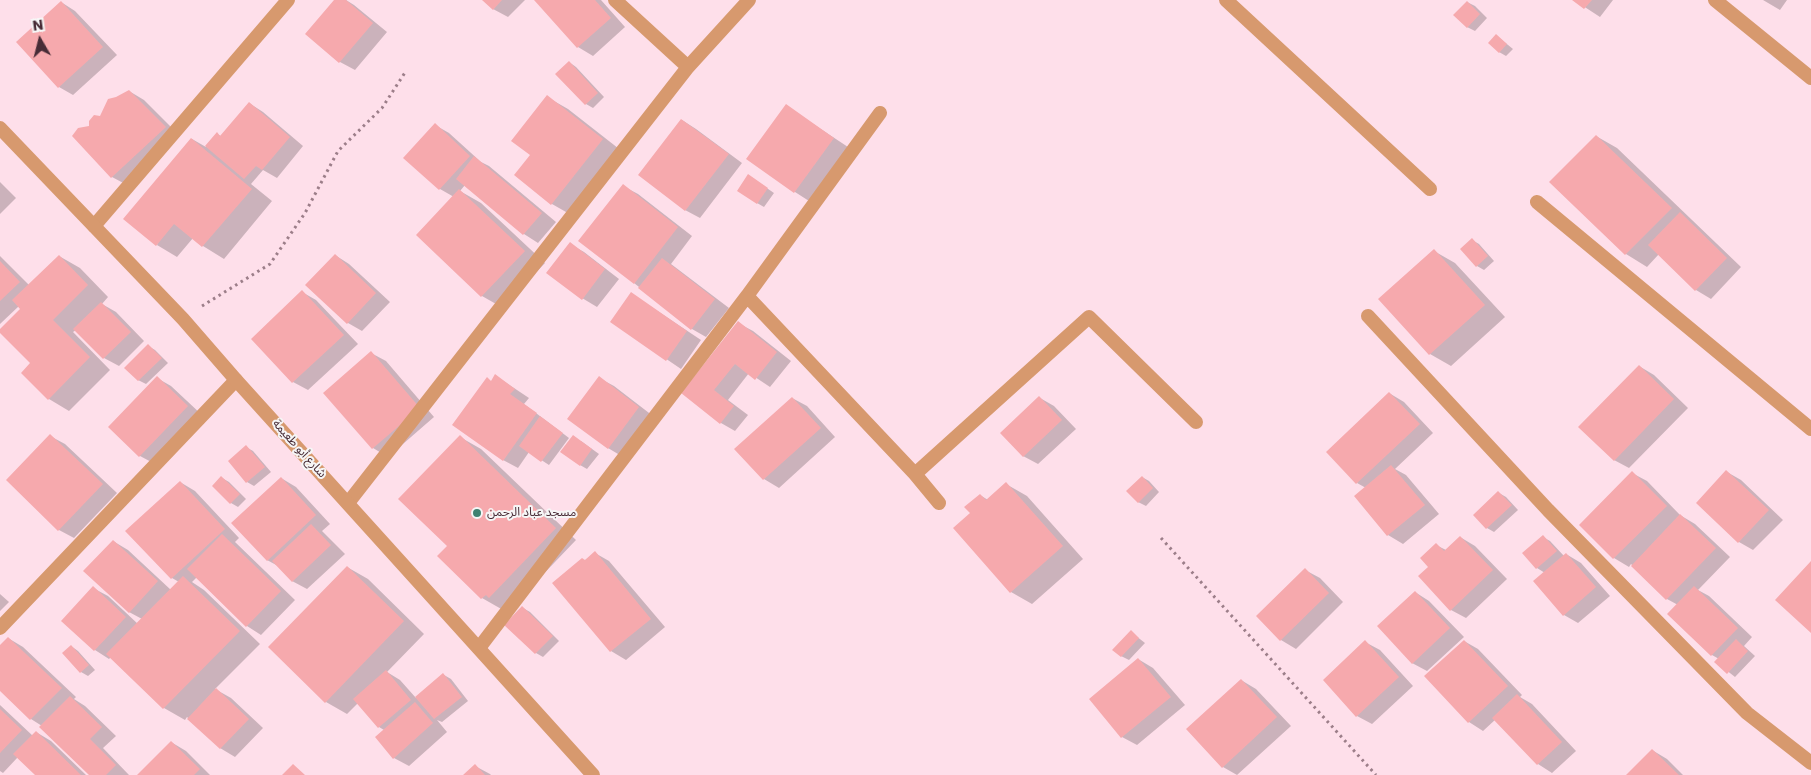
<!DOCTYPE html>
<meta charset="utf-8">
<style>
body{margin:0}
#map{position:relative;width:1811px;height:775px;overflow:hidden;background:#fedfea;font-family:Poppins,sans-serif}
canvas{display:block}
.north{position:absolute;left:15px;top:15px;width:50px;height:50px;-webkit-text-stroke:4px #f6f6f6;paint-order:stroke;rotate:352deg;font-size:14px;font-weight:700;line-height:20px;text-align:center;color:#482c36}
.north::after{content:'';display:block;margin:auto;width:18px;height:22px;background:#482c36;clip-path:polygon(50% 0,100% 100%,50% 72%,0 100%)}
</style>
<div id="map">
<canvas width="1811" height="775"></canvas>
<div class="north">N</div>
</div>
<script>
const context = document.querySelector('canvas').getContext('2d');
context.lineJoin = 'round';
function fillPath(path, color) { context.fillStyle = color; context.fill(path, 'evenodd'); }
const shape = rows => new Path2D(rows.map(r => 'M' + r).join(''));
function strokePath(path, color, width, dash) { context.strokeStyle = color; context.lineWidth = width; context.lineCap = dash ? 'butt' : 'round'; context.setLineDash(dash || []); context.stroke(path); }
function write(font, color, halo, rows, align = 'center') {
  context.font = font + ' Poppins,"Noto Sans Arabic",sans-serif'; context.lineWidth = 4; context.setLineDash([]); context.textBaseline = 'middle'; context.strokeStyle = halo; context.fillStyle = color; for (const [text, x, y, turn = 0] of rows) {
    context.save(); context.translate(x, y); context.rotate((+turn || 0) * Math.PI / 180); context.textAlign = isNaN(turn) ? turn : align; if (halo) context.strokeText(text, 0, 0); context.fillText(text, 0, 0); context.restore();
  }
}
fillPath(shape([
 [336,0,346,0,354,5,387,32,355,70,340,62,307,34],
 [484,0,525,0,508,17,493,9],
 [536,0,601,0,625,27,593,56,578,47],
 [1574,0,1613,0,1600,17],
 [1763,0,1787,0,1780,10],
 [61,2,75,11,117,55,73,95,59,87],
 [1467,2,1475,6,1487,18,1475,31,1467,27],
 [1497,36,1513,49,1506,56,1499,52],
 [569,62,576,67,604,97,593,108,586,104],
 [129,91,144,100,180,136,127,185,112,177,90,127],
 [547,97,568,109,623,152,573,216,552,204,531,155],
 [249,103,263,112,303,146,277,178,263,170,251,184,272,201,224,259,203,246,193,238,177,257,157,245,192,139,206,147,217,134,221,136],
 [786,106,848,147,809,201,795,192,748,159],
 [682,120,696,129,742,163,700,218,685,210],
 [435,125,449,133,481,162,489,166,556,222,538,243,524,234,465,185,460,191,481,203,545,263,503,308,482,296,454,197,440,189,404,158],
 [1596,136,1617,148,1741,267,1711,299,1696,290,1659,254,1647,267,1626,254,1551,182],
 [755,180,774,193,764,207,757,203],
 [0,182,16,198,0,214],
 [623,186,638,194,692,236,671,264,729,308,706,337,692,329,634,283],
 [1472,240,1479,244,1494,261,1484,270,1477,266],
 [570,244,584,252,619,279,597,307,582,298],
 [1434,251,1455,263,1505,317,1451,366,1430,354],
 [335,255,349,264,390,302,362,331,348,323],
 [0,256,29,285,59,256,80,268,108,297,102,304,116,312,144,341,119,366,104,358,76,330,73,332,110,370,69,411,49,399,32,363,0,332,22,309,19,306,0,324],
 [302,292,316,300,358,344,308,390,293,382,252,339],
 [632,294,701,340,681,369,612,322],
 [738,323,753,331,791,361,770,387,749,373,728,400,748,415,735,431,721,423,683,393],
 [148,346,155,350,168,363,146,384,138,380],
 [371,353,386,361,434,417,388,457,373,448,325,393],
 [1639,366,1654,375,1688,408,1629,468,1614,460],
 [496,376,529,398,524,404,569,438,549,465,529,452,518,468,503,460,492,382],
 [157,378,171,386,202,415,155,464,140,456,110,427],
 [599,378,614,386,653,416,623,457,608,448],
 [1389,393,1404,402,1433,433,1395,469,1406,475,1439,514,1403,544,1388,535,1356,496,1366,488,1357,483],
 [792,398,807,406,835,437,779,488,764,479,736,449],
 [1040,398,1054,406,1076,429,1038,464,1023,456],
 [50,436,65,444,117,493,74,538,59,530,8,480],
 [460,437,481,449,576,540,510,609,503,610,482,598,448,546],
 [581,441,599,454,587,469,580,465],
 [246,447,253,451,271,472,254,486,247,482],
 [1727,472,1741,480,1783,520,1753,550,1739,542],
 [1632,473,1647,481,1680,515,1695,524,1730,557,1698,590,1709,596,1752,637,1744,646,1755,656,1735,677,1716,662,1719,659,1712,655,1669,614,1678,605,1667,599,1631,564,1629,567,1614,558,1580,525],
 [1142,477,1149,481,1159,492,1146,506,1138,502],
 [222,478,229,482,246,499,238,507,231,503],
 [281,478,296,487,330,524,322,531,345,554,307,589,292,581,278,566,267,560],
 [180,482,195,491,239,538,235,542,295,600,261,635,247,626,197,577,192,582,204,590,260,644,215,689,231,698,263,728,235,757,220,748,187,717,185,720,164,708,111,657,109,659,95,650,63,621,93,588,108,596,138,624,142,619,129,612,113,541,128,550,171,590,179,582,172,578,127,531],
 [1006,484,1027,496,1083,559,1032,604,1011,592,972,514,980,495,988,500],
 [1499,493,1506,497,1518,510,1494,532,1487,528,1475,515],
 [1460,537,1475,546,1507,579,1466,618,1451,610,1430,567,1436,545,1446,550],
 [1543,537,1550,541,1564,556,1566,554,1581,563,1610,596,1578,623,1564,615,1545,573,1537,568],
 [595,553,609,561,665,627,626,660,611,651,553,583],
 [347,567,368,579,424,634,387,672,400,680,416,698,444,675,451,679,468,701,442,722,437,720,447,732,409,766,394,758,384,730,379,727,358,703,347,714,326,702],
 [1305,570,1320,578,1343,602,1296,649,1281,640,1258,616],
 [1415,592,1429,601,1464,637,1427,671,1412,663],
 [0,594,9,602,0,611],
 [523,608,530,612,559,641,543,657,536,653,506,625],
 [1131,632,1145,643,1129,660,1121,656],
 [8,638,23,647,76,697,74,699,85,706,116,736,103,748,129,775,90,775,42,726,31,719,0,689,0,647],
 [1464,641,1478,649,1522,695,1520,697,1532,704,1576,751,1552,773,1538,764,1496,719,1483,731,1469,722],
 [1365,642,1380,650,1413,686,1372,724,1357,716],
 [71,646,78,651,95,670,88,676,81,672],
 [1138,659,1153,668,1185,705,1137,745,1122,737],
 [1241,680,1256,689,1291,726,1237,775,1223,767],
 [0,705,33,736,36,732,51,741,86,775,37,775,18,757,3,773,0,771],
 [171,742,186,751,210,775,139,775],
 [1652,750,1667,759,1683,775,1628,775],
 [475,766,490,774,491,775,465,775]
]), '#0003');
fillPath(shape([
 [334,0,346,0,373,23,339,63,305,34],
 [482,0,502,0,493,10],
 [534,0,595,0,611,18,577,48],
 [1572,0,1592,0,1584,9],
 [61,1,103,47,58,88,16,42],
 [1467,1,1480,14,1467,28,1453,15],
 [1496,34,1507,44,1499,53,1488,43],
 [569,61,598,93,585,105,555,74],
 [129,90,166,127,111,178,72,136,78,128,89,126,89,121,94,115,100,116,108,99,116,97],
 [547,95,603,139,551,205,514,175,530,155,511,141],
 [249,102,290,137,262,170,256,166,244,179,205,146,217,132,220,136],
 [786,104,834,138,794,193,746,159],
 [681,119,729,154,685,211,638,175],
 [435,123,470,156,439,190,403,158],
 [1596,135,1672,208,1625,255,1549,182],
 [191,138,252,189,202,247,174,224,156,246,123,219],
 [474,156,542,213,523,235,456,179],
 [748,174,768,188,757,204,737,191],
 [623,184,678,227,634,284,578,241],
 [459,189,525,251,481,297,416,235],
 [1680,212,1727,258,1695,291,1648,245],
 [1472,238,1488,256,1476,267,1460,249],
 [570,242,605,269,582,300,546,273],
 [1434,249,1485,305,1429,355,1378,299],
 [335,254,376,293,347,324,305,285],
 [59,255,88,285,53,320,90,357,48,400,21,373,30,363,0,333,0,329,20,309,12,300],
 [662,258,715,299,691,330,638,288],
 [0,261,20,282,0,301],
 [302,290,344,335,292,383,251,339],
 [631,292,687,331,666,361,610,322],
 [101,302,131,332,103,359,73,329],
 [738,321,777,352,755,380,735,364,714,390,734,406,720,424,681,393],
 [148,344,162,358,138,381,124,368],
 [371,351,420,408,372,449,323,393],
 [1639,365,1674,399,1614,461,1578,427],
 [495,374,515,389,510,394,537,413,503,461,452,425,487,377,491,381],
 [157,376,188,406,139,457,108,427],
 [599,376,639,407,608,449,567,419],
 [1389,392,1420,424,1356,484,1326,452],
 [1039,396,1062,420,1023,457,1000,433],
 [792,397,821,428,763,480,734,449],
 [540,416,563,433,541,462,519,446],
 [50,434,103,484,58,531,6,480],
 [460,435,556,528,489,598,486,595,481,599,437,556,447,546,398,499],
 [573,435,592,449,580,466,560,452],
 [246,445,265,467,246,483,228,461],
 [1391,465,1425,505,1387,536,1354,496],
 [1726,470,1769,510,1738,543,1696,503],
 [1632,471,1667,506,1613,559,1579,525],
 [221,476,240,494,230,504,212,486],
 [1142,476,1153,488,1138,503,1126,491],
 [281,477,316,515,267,561,231,523],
 [180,481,225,529,171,579,125,531],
 [1006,482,1063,546,1010,593,953,528,970,513,964,507,980,494,986,500],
 [1498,491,1512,505,1486,529,1473,515],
 [1680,514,1716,548,1666,600,1631,566],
 [311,524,331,545,292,582,272,561],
 [222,534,281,591,246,627,187,569],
 [1543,535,1557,551,1536,569,1522,553],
 [1460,536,1493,570,1450,611,1418,576,1428,567,1420,558,1436,543,1444,551],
 [113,540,158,581,129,613,83,571],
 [595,551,651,619,610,652,552,583,582,558,585,560],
 [1566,553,1596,587,1563,616,1533,581],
 [1811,561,1811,633,1775,600],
 [347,566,404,621,325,703,268,647],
 [1305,568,1329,593,1280,641,1256,616],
 [183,576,240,631,163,709,106,654],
 [93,586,126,617,94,651,61,621],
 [1694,586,1738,628,1711,656,1667,614],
 [1415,591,1450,628,1412,664,1377,626],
 [522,606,553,636,535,654,504,625],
 [1131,630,1139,638,1121,657,1112,650],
 [8,637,62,688,30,720,0,691,0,645],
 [1736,639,1748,651,1727,674,1714,662],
 [1365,640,1399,677,1356,717,1323,680],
 [1464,640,1508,686,1468,723,1424,676],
 [71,645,89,665,80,673,62,653],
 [1138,658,1171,697,1121,738,1089,699],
 [386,670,411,700,378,728,353,699],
 [443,673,462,697,434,719,415,697],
 [1241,679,1277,717,1222,768,1186,729],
 [216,688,249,719,220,749,187,719],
 [1517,694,1562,742,1537,765,1492,718],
 [70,696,102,727,90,739,116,765,106,775,89,775,39,727],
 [415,702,433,723,393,759,375,737],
 [0,709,22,730,0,753],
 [36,731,81,775,35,775,13,754],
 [171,741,200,769,194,775,137,775],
 [1652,749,1679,775,1626,775],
 [293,764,305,775,282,775],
 [475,764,485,775,463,775]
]), '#f6a9ad');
strokePath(shape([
 [202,306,270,264,305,213,338,151,382,108,406,71],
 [1161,538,1376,775]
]), '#9c7e89', 3, [2.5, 4]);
strokePath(shape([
 [615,0,688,67],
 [1537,202,1811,429],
 [1368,316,1548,510,1747,713,1811,763],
 [348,503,688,67,749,0],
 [0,628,236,380]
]), '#d7996e', 14);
strokePath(shape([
 [1226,0,1430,189],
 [1715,0,1811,78],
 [94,226,288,0],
 [747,296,915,474,939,503],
 [915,474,1089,317,1196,422],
 [479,648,747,296,880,113]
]), '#d7996e', 14);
strokePath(shape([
 [0,128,183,319,236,380,593,775]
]), '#d7996e', 14);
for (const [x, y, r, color] of [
 [477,513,5,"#408171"]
]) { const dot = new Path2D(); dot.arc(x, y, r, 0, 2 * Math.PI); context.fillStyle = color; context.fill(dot); strokePath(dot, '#f6f6f6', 2); }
write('12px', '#482c36', '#f6f6f6', [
 ["شارع أبو طعيمة",299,449,48]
]);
write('12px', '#482c36', '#f6f6f6', [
 ["مسجد عباد الرحمن",487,513]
], 'left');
</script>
